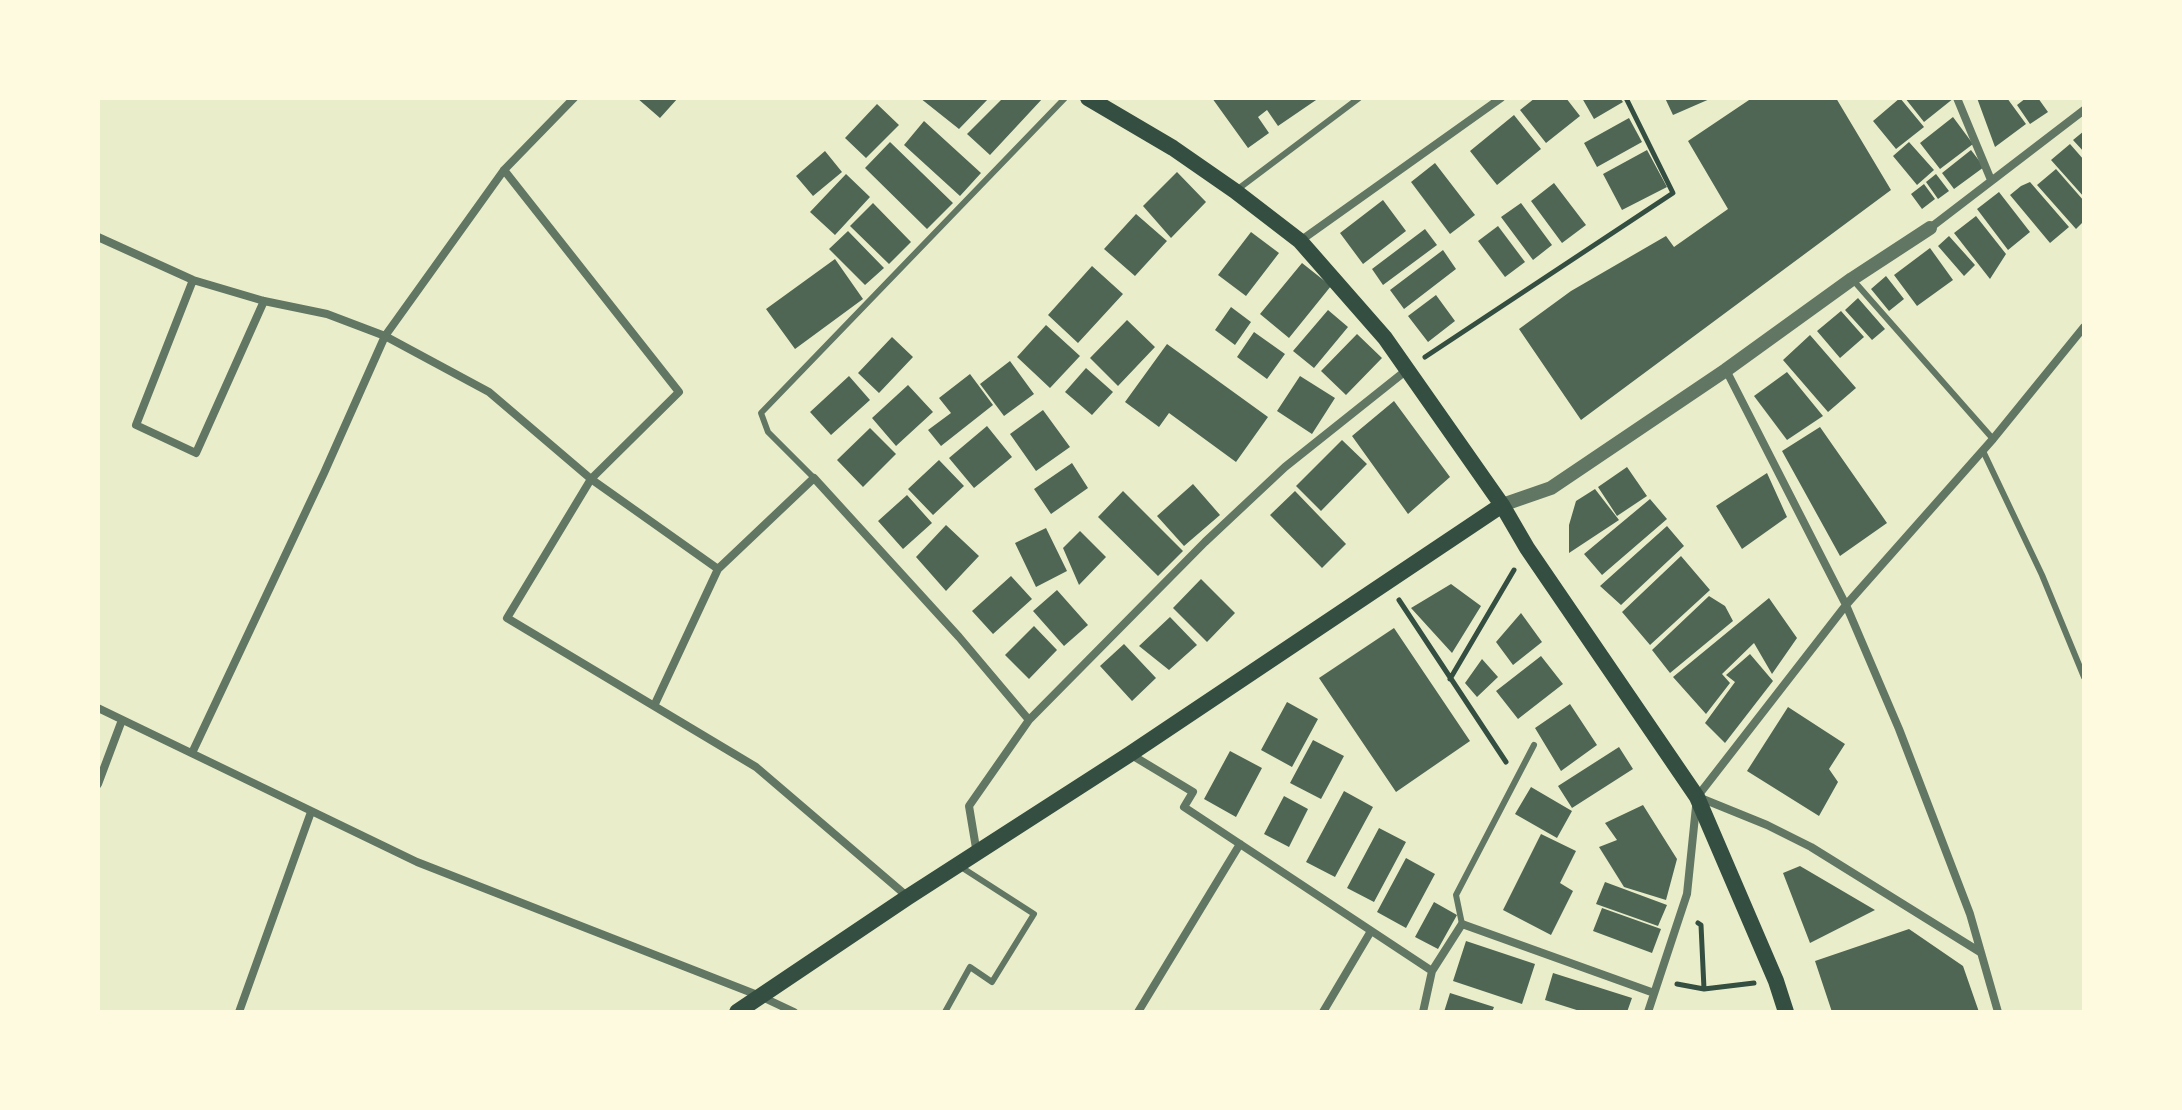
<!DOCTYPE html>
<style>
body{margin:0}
#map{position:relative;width:2182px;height:1110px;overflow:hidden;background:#e9edc9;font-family:"Source Sans 3",sans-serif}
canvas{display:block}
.frame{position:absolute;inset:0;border:100px solid #fefae0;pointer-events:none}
</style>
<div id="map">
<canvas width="2182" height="1110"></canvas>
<div class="frame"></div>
</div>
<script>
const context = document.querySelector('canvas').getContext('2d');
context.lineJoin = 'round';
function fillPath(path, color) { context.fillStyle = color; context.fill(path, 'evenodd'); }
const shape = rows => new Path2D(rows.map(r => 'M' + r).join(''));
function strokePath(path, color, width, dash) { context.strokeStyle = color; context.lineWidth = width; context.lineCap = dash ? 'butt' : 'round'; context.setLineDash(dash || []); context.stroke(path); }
fillPath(shape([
 [637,98,678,98,660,118],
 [920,98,989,98,959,129],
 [1003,98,1043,98,990,155,967,134],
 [1212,98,1319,98,1278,126,1267,110,1258,117,1269,133,1248,148],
 [1535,98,1566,98,1580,116,1546,143,1520,110],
 [1582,98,1620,98,1623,102,1594,119],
 [1665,98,1712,98,1673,115],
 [1752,98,1836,98,1891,190,1581,420,1519,329,1571,291,1666,236,1674,247,1728,209,1688,141],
 [1900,98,1924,127,1896,149,1873,121],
 [1905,98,1954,98,1924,122],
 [1977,98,2007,98,2026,124,1995,147],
 [2026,98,2038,98,2048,112,2030,124,2017,105],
 [877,104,899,125,866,158,845,138],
 [1514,115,1541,149,1497,185,1470,151],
 [1953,117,1973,144,1940,169,1920,143],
 [1629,118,1642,142,1597,167,1584,143],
 [924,121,981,173,960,196,904,145],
 [2084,131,2084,152,2073,140],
 [890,142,953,203,927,229,865,168],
 [1909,142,1934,170,1917,185,1893,156],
 [2070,144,2084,160,2084,197,2051,160],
 [1647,150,1667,187,1622,210,1603,174],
 [1971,150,1984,167,1954,189,1942,173],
 [825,151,842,172,813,196,796,176],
 [1435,163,1475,215,1450,234,1411,182],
 [2056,169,2084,201,2084,221,2076,229,2037,185],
 [1177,172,1206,202,1171,238,1143,206],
 [846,174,870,197,835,235,810,212],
 [1936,174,1949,191,1938,199,1926,182],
 [2030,182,2069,227,2050,243,2010,195,2021,186],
 [1554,183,1586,225,1562,243,1531,201],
 [1924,184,1935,199,1922,209,1911,194],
 [1999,192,2030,232,2008,250,1977,209],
 [1383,200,1406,231,1363,264,1340,233],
 [873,203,911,242,889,264,850,226],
 [1521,203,1552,245,1533,260,1501,217],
 [1136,214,1167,241,1135,276,1104,249],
 [1976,216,2006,254,1990,279,1954,233],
 [1498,226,1525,262,1505,277,1478,241],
 [1425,229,1437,245,1383,285,1372,269],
 [848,231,884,268,865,285,829,249],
 [1251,232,1279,253,1246,296,1218,275],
 [1949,236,1975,265,1964,276,1938,246],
 [1930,248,1953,280,1917,306,1894,275],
 [1443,250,1456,269,1404,309,1390,290],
 [835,259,863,299,795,349,766,309],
 [1302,263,1331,286,1289,338,1260,314],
 [1092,266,1123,294,1078,343,1048,315],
 [1886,276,1904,299,1889,311,1871,289],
 [1436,295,1455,321,1428,342,1408,316],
 [1858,298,1885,329,1872,340,1845,310],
 [1231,307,1251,322,1235,345,1215,330],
 [1328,310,1348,327,1314,368,1293,351],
 [1841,311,1864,337,1840,358,1817,331],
 [1127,320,1155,347,1118,386,1090,358],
 [1046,325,1080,356,1050,388,1017,357],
 [1254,332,1285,354,1267,379,1237,357],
 [1357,334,1382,358,1346,395,1321,371],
 [1810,335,1856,388,1828,412,1783,360],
 [892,337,913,357,879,393,858,373],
 [1167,344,1268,417,1236,462,1169,413,1159,427,1125,402],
 [1010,361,1034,394,1004,416,980,384],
 [1086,368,1113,392,1092,415,1065,392],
 [1787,372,1823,416,1787,440,1754,396],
 [970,374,993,405,941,446,928,430,951,413,939,398],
 [849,376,870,400,831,435,810,412],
 [1300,376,1335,398,1312,434,1277,411],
 [908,385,933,412,896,446,872,418],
 [1394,401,1450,477,1408,514,1352,436],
 [1043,410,1070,447,1036,471,1010,434],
 [987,426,1012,457,974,488,949,458],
 [1820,427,1887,523,1840,556,1782,451],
 [870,428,896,454,863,487,837,460],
 [1342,440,1367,464,1321,511,1296,486],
 [939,460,964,486,933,515,908,489],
 [1072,463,1088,488,1051,514,1034,489],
 [1627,467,1647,496,1617,516,1598,487],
 [1767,473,1787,517,1742,549,1716,506],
 [1193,484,1220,515,1184,546,1157,516],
 [1595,489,1619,520,1569,553,1569,525,1576,501],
 [1123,491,1183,551,1158,576,1098,517],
 [1295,491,1346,544,1322,568,1270,515],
 [907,495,932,523,903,549,878,521],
 [1650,499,1667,519,1602,575,1584,554],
 [946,525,979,556,946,591,916,557],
 [1667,526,1684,546,1621,605,1600,586],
 [1046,528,1067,571,1036,587,1015,543],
 [1080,531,1106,557,1079,585,1063,548],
 [1681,556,1710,590,1650,645,1622,612],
 [1011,576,1032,599,993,634,972,611],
 [1201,579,1235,613,1207,642,1173,608],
 [1451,584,1481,606,1452,653,1411,608],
 [1057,590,1088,625,1064,646,1033,611],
 [1709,596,1725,606,1733,621,1670,673,1652,650],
 [1769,598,1797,638,1772,674,1754,643,1722,674,1730,683,1706,714,1673,677],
 [1521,613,1542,642,1513,665,1496,642],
 [1170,617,1197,645,1169,670,1139,646],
 [1034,626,1057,650,1029,679,1005,655],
 [1394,628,1470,741,1396,792,1319,678],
 [1124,644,1156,678,1132,701,1100,666],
 [1750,654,1773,681,1725,743,1705,723,1735,682,1726,675],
 [1541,656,1563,684,1518,719,1496,691],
 [1482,659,1498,677,1477,697,1465,683],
 [1287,702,1318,719,1292,767,1261,750],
 [1570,704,1597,745,1561,771,1535,728],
 [1788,707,1845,744,1829,769,1838,782,1819,816,1747,771],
 [1313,740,1344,756,1321,799,1290,783],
 [1619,747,1633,769,1572,808,1558,786],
 [1230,751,1262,768,1236,817,1204,799],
 [1531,787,1572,811,1557,838,1515,814],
 [1344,791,1373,807,1335,877,1306,862],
 [1284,796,1308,809,1289,847,1264,834],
 [1643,805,1677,859,1666,900,1624,887,1599,847,1617,840,1605,823],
 [1379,828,1406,842,1374,902,1347,888],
 [1541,834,1576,851,1560,883,1573,891,1551,935,1503,910],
 [1406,858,1435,874,1406,928,1377,912],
 [1800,866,1875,910,1810,943,1783,873],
 [1605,882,1667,905,1658,926,1596,904],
 [1434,902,1457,915,1438,949,1415,937],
 [1602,908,1661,929,1652,953,1593,931],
 [1909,929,1963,966,1979,1012,1832,1012,1815,961],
 [1466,941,1535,964,1522,1004,1453,981],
 [1553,973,1632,998,1627,1012,1583,1012,1545,1000],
 [1450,993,1494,1007,1492,1012,1444,1012]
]), '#4f6655');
strokePath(shape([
 [1425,357,1673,193,1626,98],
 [1399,600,1506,762],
 [1450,679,1514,570],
 [1698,923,1701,925,1704,989],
 [1677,984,1704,989,1754,983]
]), '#344e41', 5);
strokePath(shape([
 [1238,189,1359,98],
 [1853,280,1993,439],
 [1983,451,2042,575,2084,677],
 [814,478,768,432,761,413,1065,98],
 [1462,924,1456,895,1534,745],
 [945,1012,970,967,992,982,1034,914,961,867]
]), '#617663', 6);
strokePath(shape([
 [1957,98,1991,180],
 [504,170,679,392,591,479,507,618,654,706,718,569,814,478,959,637,1029,720],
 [1930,228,2084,110],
 [98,237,193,280,264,301,327,314,385,336,489,392,591,479,718,569],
 [1300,241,1501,98],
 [193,280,136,425,196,453,264,301],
 [1726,370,1846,605,1899,729,1970,914,1998,1012],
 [654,706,756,767,908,897],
 [98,708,417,862,760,996,794,1012],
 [192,753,324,473,385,336,504,170,574,98],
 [1130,754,1193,792,1184,807,1432,971,1423,1012],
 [98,784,122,720],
 [1698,797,1767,825,1811,847,1980,952],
 [977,854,969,806,1029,720,1205,542,1285,467,1408,369],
 [1432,971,1462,924,1654,993],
 [239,1012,311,812],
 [1138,1012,1240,844],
 [1323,1012,1371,931],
 [1648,1012,1687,894,1697,797,1846,605,1993,439,2084,327]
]), '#617663', 8);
strokePath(shape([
 [1502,505,1551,488,1726,370,1852,279,1930,228]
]), '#617663', 14);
strokePath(shape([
 [1088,98,1173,148,1235,191,1300,241,1385,338,1502,505,1527,548,1697,797,1776,981,1786,1012],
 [737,1012,908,897,1130,754,1502,505]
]), '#344e41', 16);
</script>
